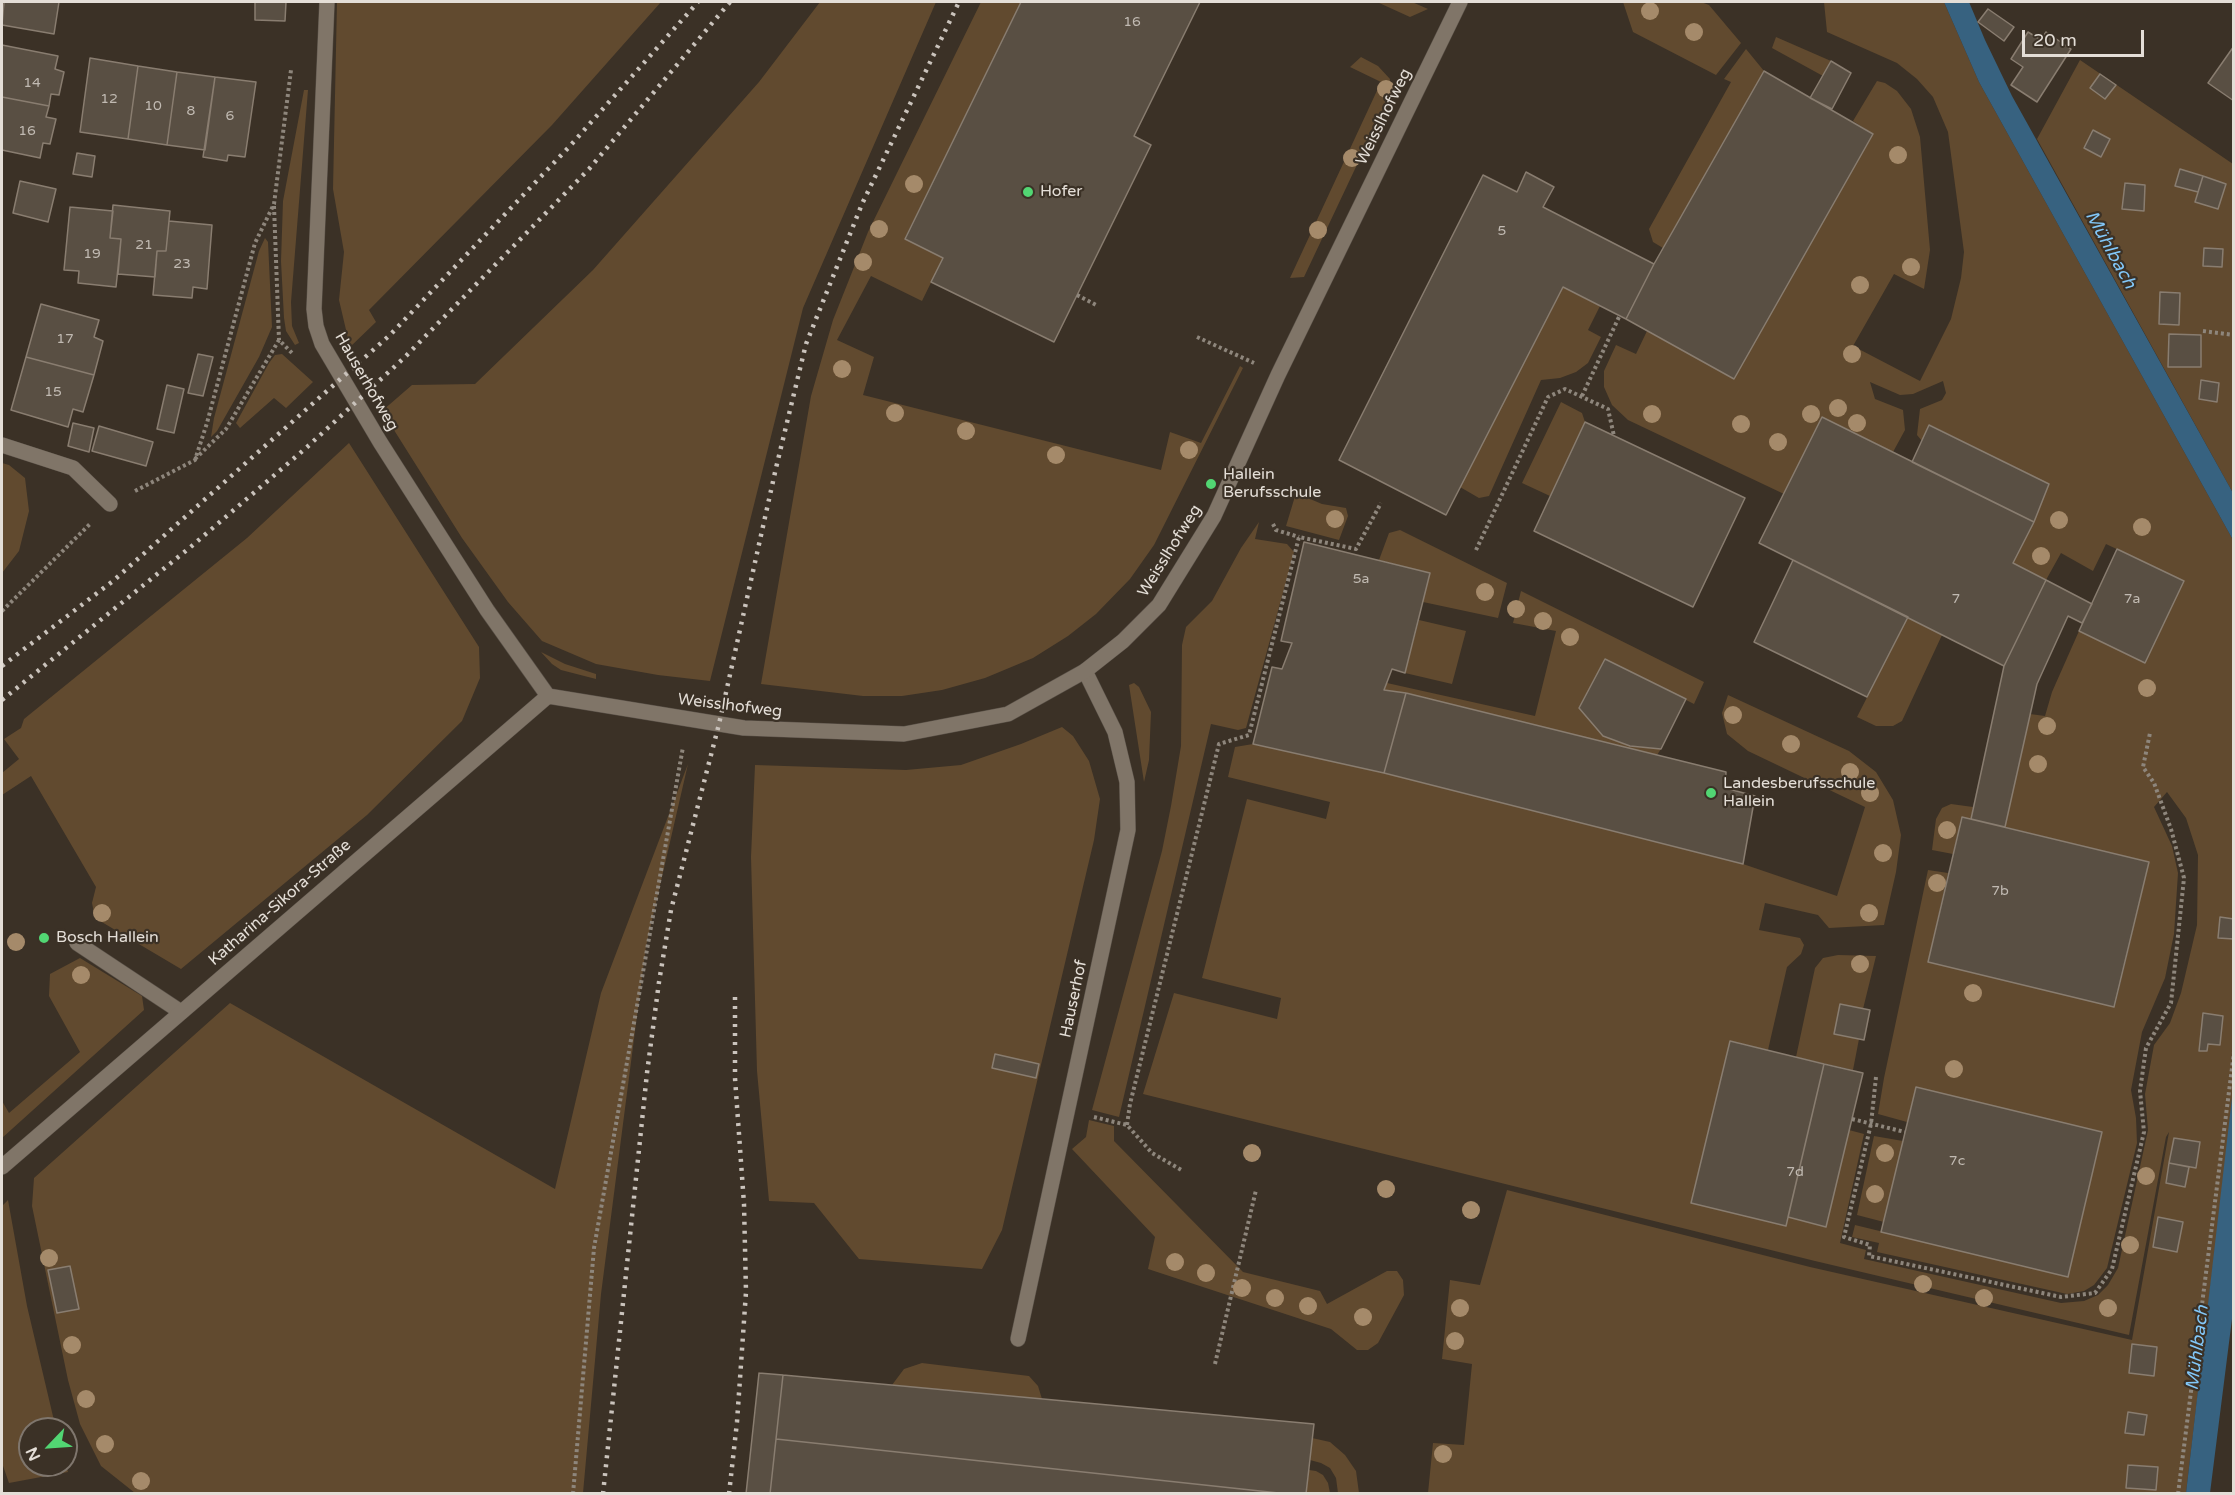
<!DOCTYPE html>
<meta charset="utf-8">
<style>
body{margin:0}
#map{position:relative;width:2235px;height:1495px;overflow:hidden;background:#3b3126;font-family:"Varela Round",sans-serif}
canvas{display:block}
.frame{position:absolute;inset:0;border:3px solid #e4ded7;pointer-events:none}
.north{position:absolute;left:18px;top:1417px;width:60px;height:60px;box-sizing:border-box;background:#3b3126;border:2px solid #7f766d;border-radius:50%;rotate:245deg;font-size:16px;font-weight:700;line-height:24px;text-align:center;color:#e4ded7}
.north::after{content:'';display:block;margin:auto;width:21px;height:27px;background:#52d673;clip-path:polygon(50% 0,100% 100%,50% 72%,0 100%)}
.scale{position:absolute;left:2022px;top:30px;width:122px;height:27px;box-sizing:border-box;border:3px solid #e4ded7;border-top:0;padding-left:8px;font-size:18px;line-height:21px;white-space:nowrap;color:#e4ded7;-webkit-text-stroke:4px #3b3126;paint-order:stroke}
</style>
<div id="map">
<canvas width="2235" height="1495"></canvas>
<div class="frame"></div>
<div class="north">N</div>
<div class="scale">20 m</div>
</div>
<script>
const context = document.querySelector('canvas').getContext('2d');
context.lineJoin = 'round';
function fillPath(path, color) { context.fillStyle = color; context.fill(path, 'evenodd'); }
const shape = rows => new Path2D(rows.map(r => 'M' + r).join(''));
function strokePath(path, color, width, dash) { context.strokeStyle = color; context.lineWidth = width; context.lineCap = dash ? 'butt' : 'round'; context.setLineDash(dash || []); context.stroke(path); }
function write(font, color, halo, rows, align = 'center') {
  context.font = font + ' "Varela Round",sans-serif'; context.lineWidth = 4.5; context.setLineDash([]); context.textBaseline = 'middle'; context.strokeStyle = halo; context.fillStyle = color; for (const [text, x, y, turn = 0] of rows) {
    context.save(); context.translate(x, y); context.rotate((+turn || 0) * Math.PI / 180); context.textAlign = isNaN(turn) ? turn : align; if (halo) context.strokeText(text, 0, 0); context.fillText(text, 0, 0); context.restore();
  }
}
fillPath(shape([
 [337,2,661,2,552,125,369,310,376,322,350,347,339,300,344,252,333,189],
 [820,2,936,2,803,308,710,681,658,675,596,664,542,641,508,602,462,538,382,411,412,385,475,384,593,270,759,82],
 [981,2,1021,2,905,238,943,258,922,301,871,276,837,340,874,357,863,395,1161,470,1170,432,1201,443,1240,366,1243,368,1154,545,1130,579,1096,614,1068,636,1033,658,985,678,942,690,902,696,863,696,761,684,811,396,833,320,868,232],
 [1377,2,1412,2,1428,9,1410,17],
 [1623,2,1701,2,1709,5,1741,43,1716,75,1633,32],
 [1824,2,1944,2,1979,82,2233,540,2234,1089,2186,1493,1428,1493,1433,1443,1464,1445,1472,1364,1442,1359,1450,1280,1480,1285,1507,1190,1810,1267,2132,1340,2169,1132,2166,1137,2129,1335,1815,1261,1143,1094,1174,993,1277,1019,1281,998,1202,978,1247,799,1326,819,1330,802,1228,777,1235,747,1253,744,1384,773,1743,864,1837,896,1865,807,1748,751,1727,734,1722,713,1728,695,1849,751,1876,772,1893,800,1901,835,1896,872,1884,925,1829,928,1818,915,1765,903,1759,930,1800,938,1804,945,1801,954,1787,967,1768,1050,1730,1041,1691,1203,1786,1226,1788,1217,1826,1227,1849,1130,1864,1134,1840,1243,1866,1250,1864,1259,2061,1303,2084,1301,2098,1295,2108,1285,2118,1268,2148,1130,2145,1094,2154,1045,2170,1023,2181,993,2197,925,2198,855,2186,818,2167,792,2154,807,2172,846,2178,873,2174,934,2165,978,2142,1032,2131,1090,2136,1118,2137,1143,2107,1268,2094,1285,2084,1291,2067,1294,1877,1252,1879,1243,1852,1237,1855,1225,2068,1277,2102,1132,1916,1087,1907,1122,1878,1114,1884,1078,1928,870,1948,873,1928,962,2115,1006,2149,862,2005,827,2030,714,2045,716,2052,692,2079,631,2145,662,2184,581,2106,544,2093,571,2061,553,2046,580,2013,563,2049,484,1930,425,1922,441,1917,435,1920,409,1942,400,1946,393,1943,381,1913,394,1900,395,1870,382,1875,399,1903,410,1905,430,1893,452,1822,417,1784,494,1628,420,1612,405,1604,387,1604,371,1616,345,1636,354,1647,331,1734,378,1873,134,1853,121,1877,81,1885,83,1897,91,1911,109,1920,137,1930,250,1924,289,1894,274,1853,346,1920,381,1951,319,1961,278,1964,252,1948,132,1933,97,1917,79,1897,63,1827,32],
 [1776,37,1831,61,1823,76,1772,48],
 [1746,49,1764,71,1663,248,1653,242,1649,229,1731,82,1724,79],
 [1361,57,1378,66,1390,79,1388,99,1304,277,1290,278,1381,82,1350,67],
 [2080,60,2233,164,2233,493,2037,139],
 [304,90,308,90,291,302,292,326,299,343,295,345,286,331,284,318,281,261,283,201],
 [265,238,268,242,272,327,259,357,217,431,211,437,214,418,259,251],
 [1563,287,1600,306,1588,330,1601,337,1588,363,1576,372,1560,378,1541,380,1489,496,1479,498,1460,487],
 [282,354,313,382,286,408,274,398,240,428,236,423,269,363,275,355],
 [1561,402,1582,413,1585,422,1550,496,1522,483],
 [349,443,479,647,480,678,462,721,367,815,181,969,95,918,92,903,96,887,31,776,2,795,2,773,19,759,4,739,21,728,24,719,247,538],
 [2,463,9,465,25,478,29,511,19,551,2,573],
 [1296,493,1322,504,1346,508,1348,516,1339,540,1286,526],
 [1259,522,1255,539,1287,544,1294,552,1246,728,1238,730,1211,724,1119,1117,1092,1110,1162,851,1171,806,1181,746,1182,645,1186,627,1212,601,1241,548],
 [1400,530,1507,583,1498,618,1423,602,1429,573,1379,560,1389,533],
 [1521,591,1704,682,1694,704,1605,659,1579,708,1603,736,1630,746,1661,749,1657,755,1406,693,1384,690,1387,683,1535,716,1556,631,1513,623],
 [1908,617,1942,635,1902,721,1893,726,1876,726,1857,717],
 [1419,620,1466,631,1452,684,1405,673],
 [541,652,565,664,596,674,596,679,561,670,552,664],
 [1134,683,1139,687,1151,712,1149,760,1144,782,1129,685],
 [1062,727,1073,736,1089,761,1100,799,1094,840,1002,1230,982,1269,859,1259,814,1203,769,1201,757,1071,751,857,755,765,906,770,961,765,1021,744],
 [688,764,646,946,601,1294,583,1493,135,1493,101,1466,80,1424,68,1380,32,1206,34,1178,230,1003,555,1189,601,993],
 [1951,804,1973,807,1971,819,1961,818,1953,854,1932,850,1936,819,1942,808],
 [1838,955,1876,956,1863,1009,1840,1005,1835,1034,1859,1039,1853,1070,1796,1057,1815,968,1823,958],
 [80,958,142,996,144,1010,2,1138,2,1101,9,1113,80,1052,49,996,50,974],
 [1089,1120,1114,1126,1114,1141,1243,1272,1320,1291,1327,1304,1387,1271,1397,1271,1403,1280,1404,1295,1378,1343,1368,1350,1357,1350,1331,1329,1148,1269,1155,1237,1072,1149,1086,1137],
 [1874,1136,1903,1141,1884,1222,1857,1215],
 [8,1200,27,1306,56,1429,30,1429,30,1465,66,1465,68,1472,9,1483,2,1463,2,1206],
 [922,1363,1029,1376,1038,1386,1042,1399,892,1385,904,1369],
 [1312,1438,1330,1442,1345,1455,1356,1471,1359,1493,1338,1493,1336,1478,1330,1468,1321,1463,1310,1460],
 [1309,1470,1316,1471,1323,1475,1328,1483,1330,1493,1306,1494]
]), '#614a2f');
fillPath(shape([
 [1944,2,1969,2,1985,40,2012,96,2233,493,2233,540,1979,82],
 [2233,1089,2233,1311,2210,1493,2186,1493]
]), '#376280');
const building = shape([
 [4,2,59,2,54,34,2,25,4,2],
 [255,2,286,2,285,21,255,20,255,2],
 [1021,2,1200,2,1134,136,1151,145,1054,342,931,282,943,258,905,239,1021,2],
 [1988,9,2014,27,2004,41,1978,22,1988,9],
 [2028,32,2041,40,2046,32,2071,49,2037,102,2011,85,2023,67,2011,59,2028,32],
 [2,45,58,56,55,69,64,72,59,95,51,94,49,106,2,97,2,45],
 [2234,46,2234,101,2208,83,2234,46],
 [90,58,138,66,128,139,80,132,90,58],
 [1831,61,1851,73,1832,109,1810,98,1831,61],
 [138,66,177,72,167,145,128,139,138,66],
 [1764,71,1873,134,1734,379,1626,319,1654,264,1764,71],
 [177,72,215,77,205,150,167,145,177,72],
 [2100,74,2116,85,2105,99,2090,88,2100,74],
 [215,77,256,82,245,157,228,155,227,161,203,157,215,77],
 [2,97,49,106,46,117,56,119,50,144,43,143,40,158,2,150,2,97],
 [2093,130,2110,139,2101,157,2084,148,2093,130],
 [77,153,95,156,92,177,73,174,77,153],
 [2180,169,2203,176,2198,192,2175,186,2180,169],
 [1526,172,1554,187,1543,207,1654,264,1626,319,1563,287,1446,515,1339,460,1483,175,1517,192,1526,172],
 [2203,176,2226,184,2218,209,2195,202,2203,176],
 [20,181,56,189,48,222,13,213,20,181],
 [2125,183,2145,185,2144,211,2122,209,2125,183],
 [113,205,170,211,166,251,157,251,155,277,118,274,121,239,110,238,113,205],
 [70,207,113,211,110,238,121,239,116,287,78,283,79,271,64,270,70,207],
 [169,221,212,225,207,289,193,287,192,298,153,295,157,251,166,251,169,221],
 [2204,248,2223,249,2222,267,2203,266,2204,248],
 [2160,292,2180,293,2179,325,2159,324,2160,292],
 [41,304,99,320,94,337,103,341,94,375,26,357,41,304],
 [2169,334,2201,335,2201,367,2168,367,2169,334],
 [198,354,213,357,203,396,188,393,198,354],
 [26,357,94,375,83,412,73,409,68,427,11,410,26,357],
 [2201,380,2219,383,2217,402,2199,399,2201,380],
 [167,385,184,389,174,433,157,429,167,385],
 [1822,417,2034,522,2013,563,2046,580,2004,666,1759,543,1822,417],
 [1585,422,1745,498,1693,607,1534,531,1585,422],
 [73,423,94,428,89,452,68,446,73,423],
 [1929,425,2049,484,2034,522,1912,462,1929,425],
 [99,426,153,442,146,466,92,451,99,426],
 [1304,542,1430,573,1405,673,1392,669,1384,690,1406,693,1384,773,1253,744,1272,667,1282,669,1292,643,1281,641,1304,542],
 [2117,549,2184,581,2145,663,2079,631,2117,549],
 [1793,560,1908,617,1867,697,1754,642,1793,560],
 [2046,580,2092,604,2082,623,2068,616,2037,684,2005,827,1971,819,2004,666,2046,580],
 [1605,659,1686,699,1661,749,1630,746,1603,736,1579,708,1605,659],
 [1406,693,1726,772,1725,788,1755,796,1743,864,1384,773,1406,693],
 [1962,817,2149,862,2114,1007,1928,962,1962,817],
 [2220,917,2234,919,2234,939,2218,938,2220,917],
 [1840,1004,1870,1010,1864,1040,1834,1034,1840,1004],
 [2203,1013,2223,1016,2220,1045,2208,1044,2207,1051,2199,1051,2203,1013],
 [1730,1041,1824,1064,1786,1226,1691,1203,1730,1041],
 [995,1054,1039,1064,1036,1078,992,1068,995,1054],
 [1824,1064,1863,1073,1826,1227,1788,1217,1824,1064],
 [1916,1087,2102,1132,2068,1277,1881,1232,1916,1087],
 [2174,1138,2200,1142,2196,1168,2169,1163,2174,1138],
 [2169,1163,2189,1167,2185,1187,2166,1183,2169,1163],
 [2158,1217,2183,1222,2177,1252,2153,1247,2158,1217],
 [70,1266,79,1309,57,1313,48,1270,70,1266],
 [2132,1344,2157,1347,2154,1376,2129,1373,2132,1344],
 [759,1373,783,1375,770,1494,746,1494,759,1373],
 [783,1375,1314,1424,1306,1494,1288,1494,776,1439,783,1375],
 [2128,1412,2147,1415,2144,1435,2125,1433,2128,1412],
 [776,1439,1288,1494,770,1494,776,1439],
 [2128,1465,2158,1467,2156,1490,2126,1488,2128,1465]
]);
fillPath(building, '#594f43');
strokePath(building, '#897d70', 1.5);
const lane = shape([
 [77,943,181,1012],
 [1018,1339,1128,830,1127,782,1115,732,1085,671]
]);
const street = shape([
 [327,2,314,309,316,326,322,344,380,442,487,610,548,696],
 [2,445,73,468,110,504],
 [2,1167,548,696,744,728,904,734,1008,714,1085,671,1123,641,1159,605,1214,516,1278,375,1460,2]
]);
strokePath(lane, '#585047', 16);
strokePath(street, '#585047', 16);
strokePath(shape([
 [274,206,279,340],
 [1077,295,1098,306],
 [2203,331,2234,335],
 [1197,337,1254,363],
 [1582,396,1619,317],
 [195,459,226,429,279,340,293,354],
 [135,491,195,460,207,423,255,243,274,204,291,70],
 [1273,524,1276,530,1299,537],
 [1476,550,1548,397,1565,389,1608,409,1614,436],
 [2,611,91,523],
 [1876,1077,1871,1124,1844,1237,1870,1245,1869,1256,2061,1297,2095,1293,2112,1269,2144,1132,2140,1091,2146,1048,2171,1003,2184,878,2171,829,2154,783,2143,767,2150,733],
 [1094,1117,1127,1125,1152,1153,1183,1171],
 [1852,1119,1905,1132],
 [1127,1125,1130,1104,1219,744,1249,735,1299,537,1356,549,1381,503],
 [1215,1364,1256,1190],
 [573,1494,594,1248,683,747],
 [2178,1494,2234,1052]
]), '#8e867c', 4, [3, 3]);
strokePath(lane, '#807568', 15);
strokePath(street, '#807568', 15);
strokePath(shape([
 [2,666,113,581,390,335,569,147,698,2],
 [2,700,193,545,306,448,405,357,589,169,730,2],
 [603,1494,647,1073,659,982,671,910,719,724,776,468,806,344,862,204,959,2],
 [729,1494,737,1422,746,1292,744,1204,735,1078,735,991]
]), '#cac3bc', 4.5, [3, 6]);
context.fillStyle = '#a58a6a';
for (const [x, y] of [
 [1650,11],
 [1694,32],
 [1386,89],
 [1898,155],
 [1352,158],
 [914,184],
 [879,229],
 [1318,230],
 [863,262],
 [1911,267],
 [1860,285],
 [1852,354],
 [842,369],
 [1838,408],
 [895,413],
 [1652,414],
 [1811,414],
 [1857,423],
 [1741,424],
 [966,431],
 [1778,442],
 [1189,450],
 [1056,455],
 [1335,519],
 [2059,520],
 [2142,527],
 [2041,556],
 [1485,592],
 [1516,609],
 [1543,621],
 [1570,637],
 [2147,688],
 [1733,715],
 [2047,726],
 [1791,744],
 [2038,764],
 [1850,772],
 [1870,793],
 [1947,830],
 [1883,853],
 [1937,883],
 [102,913],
 [1869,913],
 [16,942],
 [1860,964],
 [81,975],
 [1973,993],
 [1954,1069],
 [1252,1153],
 [1885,1153],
 [2146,1176],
 [1386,1189],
 [1875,1194],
 [1471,1210],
 [2130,1245],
 [49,1258],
 [1175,1262],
 [1206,1273],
 [1923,1284],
 [1242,1288],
 [1275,1298],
 [1984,1298],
 [1308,1306],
 [1460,1308],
 [2108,1308],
 [1363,1317],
 [1455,1341],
 [72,1345],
 [86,1399],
 [105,1444],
 [1443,1454],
 [141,1481]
]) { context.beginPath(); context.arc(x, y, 9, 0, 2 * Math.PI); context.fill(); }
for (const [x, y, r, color] of [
 [1028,192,6,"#52d673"],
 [1211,484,6,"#52d673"],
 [1711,793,6,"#52d673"],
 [44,938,6,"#52d673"]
]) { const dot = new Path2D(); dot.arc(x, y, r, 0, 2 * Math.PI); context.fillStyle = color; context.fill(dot); strokePath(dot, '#3b3126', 2); }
write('14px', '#c1bab2', null, [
 ["16",1132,22],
 ["14",32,83],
 ["12",109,99],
 ["10",153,106],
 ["8",191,111],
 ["6",230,116],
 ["16",27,131],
 ["5",1502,231],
 ["21",144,245],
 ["19",92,254],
 ["23",182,264],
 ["17",65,339],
 ["15",53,392],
 ["5a",1361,579],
 ["7",1956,599],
 ["7a",2132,599],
 ["7b",2000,891],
 ["7c",1957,1161],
 ["7d",1795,1172]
]);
write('16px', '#e4ded7', '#3b3126', [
 ["Weisslhofweg",1384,117,-64],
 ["Hauserhofweg",366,382,60],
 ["Weisslhofweg",1170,551,-58],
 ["Weisslhofweg",730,706,7],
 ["Katharina-Sikora-Straße",280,903,-41],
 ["Hauserhof",1074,999,-78]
]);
write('16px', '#e4ded7', '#3b3126', [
 ["Hofer",1040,192],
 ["Hallein",1223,475],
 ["Berufsschule",1223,493],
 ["Landesberufsschule",1723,784],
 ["Hallein",1723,802],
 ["Bosch Hallein",56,938]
], 'left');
write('italic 18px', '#82c7f8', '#3b3126', [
 ["Mühlbach",2110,250,61],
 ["Mühlbach",2198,1348,-83]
]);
</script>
